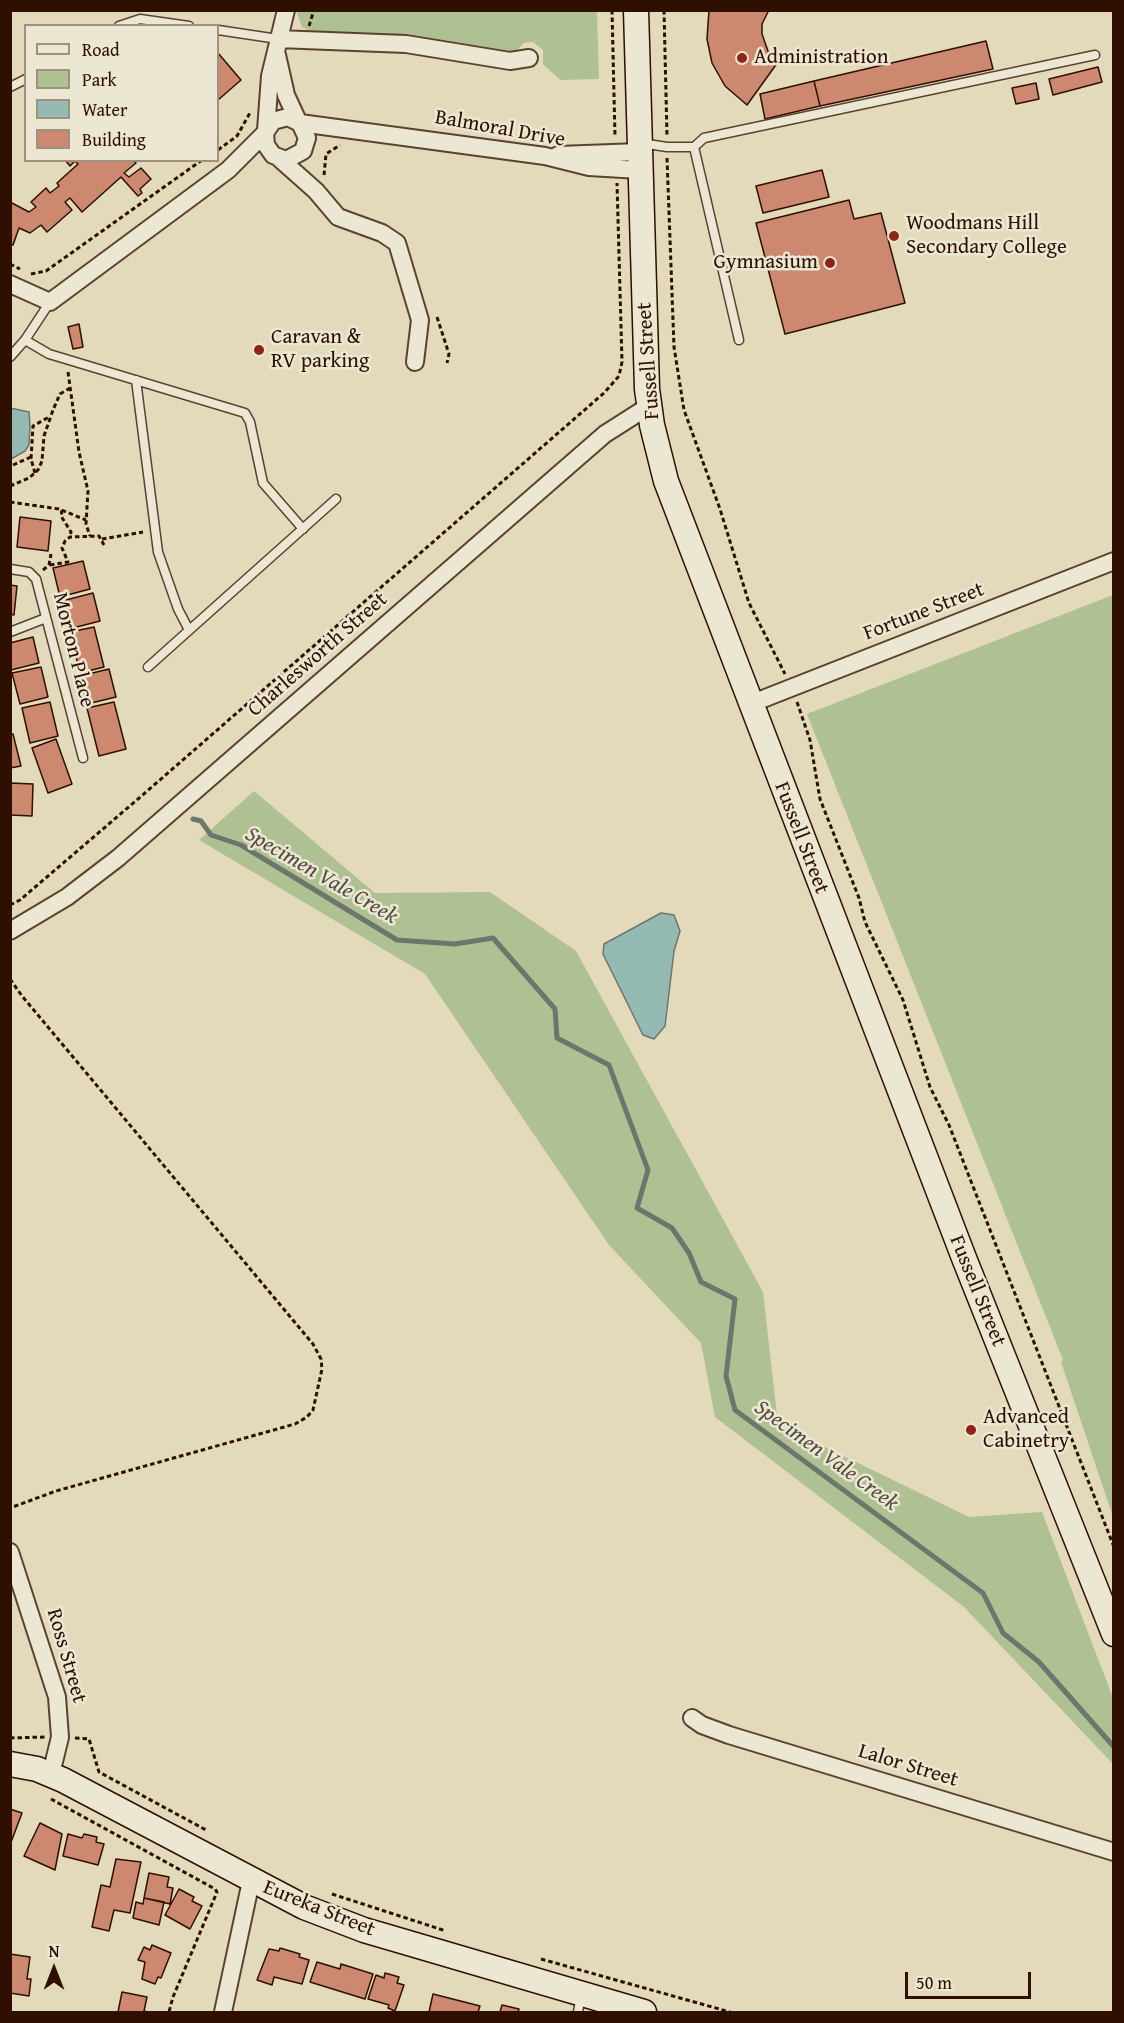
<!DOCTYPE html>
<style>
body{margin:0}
#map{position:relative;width:1124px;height:2023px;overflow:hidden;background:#e2dabb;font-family:"Gentium Book Plus",serif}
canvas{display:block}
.frame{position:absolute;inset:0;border:12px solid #2e0f00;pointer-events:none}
.legend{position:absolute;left:24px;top:24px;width:195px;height:138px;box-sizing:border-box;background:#ece7d3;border:2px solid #a0917f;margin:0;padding:8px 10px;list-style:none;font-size:18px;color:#2e0f00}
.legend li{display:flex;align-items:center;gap:12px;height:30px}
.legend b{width:30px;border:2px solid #a0917f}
.north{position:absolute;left:24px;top:1939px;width:60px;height:60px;-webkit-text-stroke:4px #ece7d3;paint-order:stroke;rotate:0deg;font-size:16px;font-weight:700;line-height:24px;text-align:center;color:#2e0f00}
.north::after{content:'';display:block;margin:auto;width:21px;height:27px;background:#2e0f00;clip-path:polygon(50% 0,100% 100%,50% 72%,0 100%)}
.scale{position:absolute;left:905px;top:1972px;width:126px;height:27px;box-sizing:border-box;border:3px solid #2e0f00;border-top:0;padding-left:8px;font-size:18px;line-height:21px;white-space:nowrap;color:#2e0f00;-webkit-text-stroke:4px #ece7d3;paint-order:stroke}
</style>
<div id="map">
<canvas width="1124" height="2023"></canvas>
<div class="frame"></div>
<ul class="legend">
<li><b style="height:8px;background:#ece7d3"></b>Road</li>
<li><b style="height:16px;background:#afc193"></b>Park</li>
<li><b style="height:16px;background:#95bab4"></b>Water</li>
<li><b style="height:16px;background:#cd8870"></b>Building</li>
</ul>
<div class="north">N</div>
<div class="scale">50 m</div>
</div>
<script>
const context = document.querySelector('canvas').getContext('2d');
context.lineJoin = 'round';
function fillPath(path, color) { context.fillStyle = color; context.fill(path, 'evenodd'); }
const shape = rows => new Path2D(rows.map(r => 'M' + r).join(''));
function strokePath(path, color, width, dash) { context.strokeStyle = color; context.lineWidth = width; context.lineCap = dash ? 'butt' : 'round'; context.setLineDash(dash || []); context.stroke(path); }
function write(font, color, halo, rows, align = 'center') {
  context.font = font + ' "Gentium Book Plus",serif'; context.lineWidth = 5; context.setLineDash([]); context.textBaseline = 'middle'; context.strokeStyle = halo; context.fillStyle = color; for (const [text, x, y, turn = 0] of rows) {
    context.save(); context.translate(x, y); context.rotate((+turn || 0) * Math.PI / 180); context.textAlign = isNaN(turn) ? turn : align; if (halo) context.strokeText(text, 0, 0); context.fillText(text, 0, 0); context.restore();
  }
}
fillPath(shape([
 [296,10,597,11,599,79,560,80,543,64,543,50,533,42,524,43,515,52,509,53,413,37,316,34,302,27],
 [1113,595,1113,1517,1061,1362,1063,1360,807,714],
 [254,791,375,893,490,892,576,951,763,1292,778,1424,969,1517,1042,1512,1113,1698,1113,1764,964,1607,715,1417,701,1343,609,1245,425,974,199,840]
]), '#afc193');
const water = shape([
 [10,408,29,412,30,426,29,445,25,451,11,459,10,408],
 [661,913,674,915,680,931,674,951,665,1026,654,1039,643,1035,603,954,604,944,661,913]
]);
fillPath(water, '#95bab4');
strokePath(water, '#6c766c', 1.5);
strokePath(shape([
 [193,819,201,821,211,835,241,845,397,940,455,944,493,938,555,1009,557,1038,609,1065,648,1170,637,1208,672,1228,689,1253,701,1282,735,1299,726,1376,735,1410,983,1593,1003,1633,1039,1662,1114,1747]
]), '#6c766c', 5);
const building = shape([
 [709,10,769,10,762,24,762,34,769,54,778,62,747,105,725,86,712,63,707,39,709,10],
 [986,41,993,69,820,106,814,81,986,41],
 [218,53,241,80,218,100,218,53],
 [1098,67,1102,82,1053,95,1049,79,1098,67],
 [814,81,820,106,765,119,760,94,814,81],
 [1036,83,1039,99,1016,104,1012,88,1036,83],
 [65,160,133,160,136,163,124,173,129,177,141,168,151,179,140,189,142,193,138,196,121,177,82,212,70,198,65,202,72,210,47,232,41,225,30,233,19,228,13,245,10,244,10,202,29,212,36,207,31,202,46,188,50,193,59,186,57,183,78,164,75,161,70,166,65,160],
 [822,170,829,197,763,213,756,186,822,170],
 [849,200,854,219,881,213,905,303,785,334,756,223,849,200],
 [79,324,83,347,73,349,68,327,79,324],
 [20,517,51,521,48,551,17,547,20,517],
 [83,561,90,589,60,597,53,568,83,561],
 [10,585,17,586,14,615,10,614,10,585],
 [93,593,100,621,69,629,62,601,93,593],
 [94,627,104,667,80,673,70,632,94,627],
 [33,637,39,663,11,670,10,643,33,637],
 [41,667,48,697,20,704,12,673,41,667],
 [109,669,116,697,87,704,80,676,109,669],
 [50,702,58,736,30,743,22,708,50,702],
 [114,702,126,749,99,756,87,708,114,702],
 [10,734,13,734,21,766,10,768,10,734],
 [56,739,72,784,48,793,32,748,56,739],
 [10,783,33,784,32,816,10,815,10,783],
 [10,1809,22,1813,10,1845,10,1809],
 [40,1823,62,1834,55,1870,24,1856,40,1823],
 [68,1834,82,1838,84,1834,97,1837,96,1842,104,1844,98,1865,63,1856,68,1834],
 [116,1859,141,1862,130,1913,114,1910,109,1931,92,1927,101,1885,110,1887,116,1859],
 [149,1873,169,1877,167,1887,173,1888,170,1904,144,1898,149,1873],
 [179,1889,194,1897,192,1901,202,1906,190,1929,165,1915,179,1889],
 [144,1898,164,1902,159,1925,133,1918,136,1902,143,1904,144,1898],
 [152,1945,171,1953,161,1978,158,1977,155,1984,142,1979,145,1962,138,1960,144,1947,150,1950,152,1945],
 [280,1948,300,1954,299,1957,309,1960,302,1984,274,1977,272,1985,257,1980,269,1949,279,1951,280,1948],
 [10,1954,30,1957,27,1979,31,1979,29,1996,10,1993,10,1954],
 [317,1962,340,1969,341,1964,373,1974,365,1999,310,1982,317,1962],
 [385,1973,399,1977,397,1983,404,1985,395,2011,388,2008,389,2005,368,1999,376,1975,384,1978,385,1973],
 [122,1992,147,1997,144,2011,148,2012,118,2012,122,1992],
 [433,1994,480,2006,478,2012,429,2012,433,1994],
 [502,2005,519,2009,518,2012,500,2012,502,2005]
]);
fillPath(building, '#cd8870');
strokePath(building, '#2e0f00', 1.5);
const lane = shape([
 [119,26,140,19,189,26],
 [218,30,278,39],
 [10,87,26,79],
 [641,143,667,147,694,147,739,340],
 [694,147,704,138,1095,55],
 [25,340,49,354,245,413,250,422,263,483,303,529],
 [10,357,25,340,50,302],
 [136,380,158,552,178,609,189,630],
 [10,569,29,572,36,579,83,758],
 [10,632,46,618],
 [148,667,336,499],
 [578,2012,581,1995]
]);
const street = shape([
 [278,39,406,44,510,61,529,58],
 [277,55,286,95,298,121],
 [300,123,307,138,303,151,286,160,273,155,266,145,265,133,273,121,288,117,300,123,545,156,589,167,640,170],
 [266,130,270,76,286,10],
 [558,155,639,152],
 [280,159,316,191,338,217,382,233,397,243,420,320,415,362],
 [10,284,50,302,228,170,265,133],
 [750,704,1114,561],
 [10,931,67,897,118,858,605,434,649,406],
 [10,1552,57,1697,60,1737,51,1774],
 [692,1718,702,1725,729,1735,1114,1852],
 [223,2012,251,1881]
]);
const secondary = shape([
 [636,10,647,389,652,425,666,481,964,1258,1114,1634],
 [10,1764,37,1769,63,1780,304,1907,364,1930,644,2012]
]);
strokePath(lane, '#5b422f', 11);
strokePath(street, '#5b422f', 20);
strokePath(secondary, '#2e0f00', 27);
strokePath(shape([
 [612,10,615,137],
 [664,10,667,136],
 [309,26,314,10],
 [218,150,237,136,251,111],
 [667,158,674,347,684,410,720,509,749,603,785,674],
 [324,175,326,154,340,145],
 [10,264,20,269],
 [31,274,46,271,202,160],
 [437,317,449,354,447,363],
 [68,372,79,452,88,491,86,524,90,536],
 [13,465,31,457],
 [35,473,31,459,33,426,49,417],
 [10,486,29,478,38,470,42,461,44,436,53,410,60,394,70,388],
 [10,502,59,509,86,520],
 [62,510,61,516,71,532,70,537],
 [102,539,143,532],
 [50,565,68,562,62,548,65,541,70,537,99,536,104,545],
 [43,570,49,565,51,554],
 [797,702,810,740,820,799,859,898,865,922,903,1000,930,1087,949,1125,1114,1547],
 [10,905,20,900,138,799,604,393,619,376,622,362,617,183],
 [10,979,22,996,313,1344,321,1359,322,1369,313,1410,307,1417,295,1424,56,1491,10,1508],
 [10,1738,45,1737],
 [75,1738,89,1739,99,1772,206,1830],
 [51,1799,215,1889,217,1892,173,1997,169,2012],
 [332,1894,446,1931],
 [541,1959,730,2012]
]), '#2e0f00', 3, [4.5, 3]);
strokePath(lane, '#ece7d3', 8);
strokePath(street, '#ece7d3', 16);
strokePath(secondary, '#ece7d3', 24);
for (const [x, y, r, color] of [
 [742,58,6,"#8f2418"],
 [894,236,6,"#8f2418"],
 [830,263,6,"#8f2418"],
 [259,350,6,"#8f2418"],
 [971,1430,6,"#8f2418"]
]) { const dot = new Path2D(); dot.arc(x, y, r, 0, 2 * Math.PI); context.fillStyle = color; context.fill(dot); strokePath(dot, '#ece7d3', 2); }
write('21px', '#2e0f00', '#ece7d3', [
 ["Administration",754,58],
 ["Woodmans Hill",906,224],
 ["Secondary College",906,248],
 ["Gymnasium",818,263,"right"],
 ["Caravan &",271,338],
 ["RV parking",271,362],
 ["Advanced",983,1418],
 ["Cabinetry",983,1442]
], 'left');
write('21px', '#2e0f00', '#ece7d3', [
 ["Balmoral Drive",500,129,10],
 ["Fussell Street",649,361,-94],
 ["Fortune Street",924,612,-21],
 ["Morton Place",73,650,76],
 ["Charlesworth Street",318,655,-41],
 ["Fussell Street",801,838,69],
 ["Fussell Street",977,1291,68],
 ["Ross Street",66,1656,74],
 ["Lalor Street",908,1766,17],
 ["Eureka Street",319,1909,22]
]);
write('italic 22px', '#524b3f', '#ece7d3', [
 ["Specimen Vale Creek",321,876,30],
 ["Specimen Vale Creek",826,1456,36]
]);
</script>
